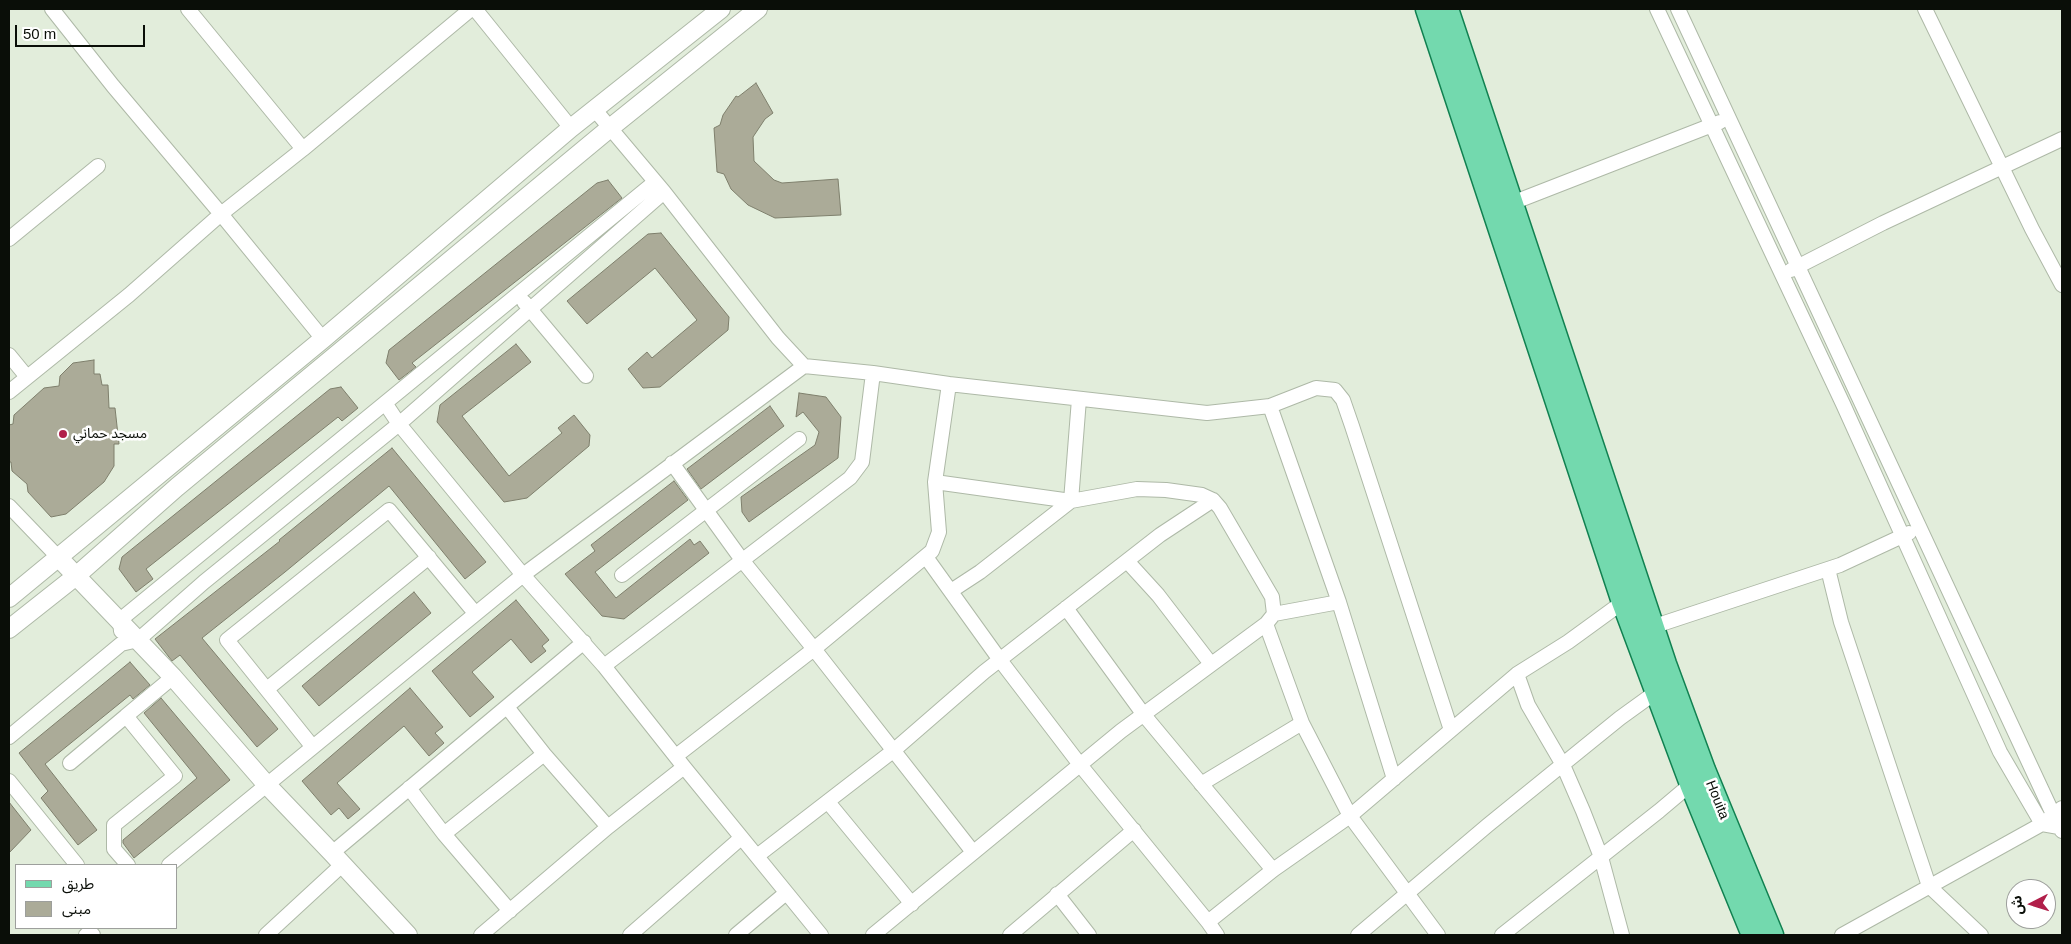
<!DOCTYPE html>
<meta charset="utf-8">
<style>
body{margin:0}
#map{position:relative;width:2071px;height:944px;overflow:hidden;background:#e2eddb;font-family:Helvetica,"Noto Sans Arabic",sans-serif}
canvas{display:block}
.frame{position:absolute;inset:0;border:10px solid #0a0e08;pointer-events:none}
.legend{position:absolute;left:15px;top:864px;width:162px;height:65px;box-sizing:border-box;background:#fff;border:1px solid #9d9f9c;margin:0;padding:6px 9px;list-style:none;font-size:15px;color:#0a0e08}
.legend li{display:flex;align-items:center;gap:10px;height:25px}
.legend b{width:25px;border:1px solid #9d9f9c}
.north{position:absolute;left:2006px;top:879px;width:50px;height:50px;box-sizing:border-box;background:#fff;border:1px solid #9d9f9c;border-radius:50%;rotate:265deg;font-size:14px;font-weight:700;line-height:20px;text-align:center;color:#0a0e08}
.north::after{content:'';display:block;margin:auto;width:18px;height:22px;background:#b11f4a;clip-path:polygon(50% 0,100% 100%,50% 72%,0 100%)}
.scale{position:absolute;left:15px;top:25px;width:130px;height:22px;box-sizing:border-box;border:2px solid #0a0e08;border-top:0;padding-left:6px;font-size:15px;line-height:18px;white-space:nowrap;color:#0a0e08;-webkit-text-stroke:4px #fff;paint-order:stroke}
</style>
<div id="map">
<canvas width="2071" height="944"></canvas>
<div class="frame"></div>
<ul class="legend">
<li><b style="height:6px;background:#73d9ae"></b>طريق</li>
<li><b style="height:14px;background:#abab98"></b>مبنى</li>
</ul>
<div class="north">ش</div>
<div class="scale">50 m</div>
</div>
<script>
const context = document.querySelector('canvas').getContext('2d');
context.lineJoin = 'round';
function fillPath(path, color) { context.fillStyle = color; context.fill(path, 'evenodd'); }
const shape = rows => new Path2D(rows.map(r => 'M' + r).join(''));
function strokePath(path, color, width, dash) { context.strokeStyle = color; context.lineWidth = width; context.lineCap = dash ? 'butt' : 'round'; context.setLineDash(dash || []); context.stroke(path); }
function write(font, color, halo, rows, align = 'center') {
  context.font = font + ' Helvetica,"Noto Sans Arabic",sans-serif'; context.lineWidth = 5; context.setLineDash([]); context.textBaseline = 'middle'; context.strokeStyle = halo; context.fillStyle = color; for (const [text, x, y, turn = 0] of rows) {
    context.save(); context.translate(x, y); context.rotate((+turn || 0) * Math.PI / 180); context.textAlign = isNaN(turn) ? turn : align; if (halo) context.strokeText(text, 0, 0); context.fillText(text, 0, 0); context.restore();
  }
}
const building = shape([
 [756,83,773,113,765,119,753,137,754,161,774,180,782,183,838,179,841,215,775,218,748,205,731,189,724,174,717,172,714,128,720,125,723,115,736,96,738,97,756,83],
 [608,180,622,198,412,363,416,367,399,380,386,363,389,350,597,183,608,180],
 [661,233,729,317,728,330,660,387,643,388,628,369,647,352,652,358,697,320,655,268,587,324,567,301,648,234,661,233],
 [516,344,531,362,462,416,509,476,562,433,558,428,574,415,590,435,589,446,527,498,504,502,437,422,440,405,516,344],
 [94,360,94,374,100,374,102,385,108,385,109,408,115,408,119,444,114,444,114,466,104,482,66,514,51,517,28,492,27,484,12,471,11,462,9,462,9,425,13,424,14,415,44,388,59,386,60,376,73,363,94,360],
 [341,387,358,408,342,421,338,417,146,569,153,579,136,592,119,569,122,557,330,389,341,387],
 [799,393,826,397,841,417,838,458,749,522,742,512,741,497,815,445,819,432,803,412,796,417,799,393],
 [770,406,784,426,701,489,687,469,770,406],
 [392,448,486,562,465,579,389,486,285,572,202,638,278,729,257,747,180,655,172,661,155,639,280,541,279,540,392,448],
 [674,481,688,500,595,572,616,598,690,539,694,545,700,541,709,553,624,619,602,616,565,574,595,551,591,545,674,481],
 [414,592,431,613,319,706,302,686,414,592],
 [516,600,549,640,542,646,546,651,531,663,511,639,472,672,494,697,470,717,432,671,516,600],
 [130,662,150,685,133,699,130,695,45,764,97,830,78,845,41,798,48,791,19,753,130,662],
 [410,688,443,727,435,733,444,743,429,756,404,726,337,783,360,809,348,819,339,808,331,815,302,781,410,688],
 [161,698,230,780,134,858,123,843,123,840,197,778,144,713,161,698],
 [9,802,31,830,9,853,9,802]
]);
fillPath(building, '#abab98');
strokePath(building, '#7e7f6c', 1);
const minor = shape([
 [52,9,113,86,221,214,323,339],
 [188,9,303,149],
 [475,9,571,128],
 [1657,9,1843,404,2000,752,2042,824,2059,827],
 [1678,9,2059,827,2062,831],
 [1925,9,2032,229,2062,285],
 [595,110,664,192,778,338,804,366,873,373,949,384],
 [1512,203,1720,122],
 [9,239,98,166],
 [1791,270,1883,223,2062,139],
 [524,302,586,376],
 [9,355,27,377],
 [9,392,129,295,221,214,303,149,471,9],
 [385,403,399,424,523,575,604,666,684,767,821,935],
 [1270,406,1339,602,1394,779],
 [672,463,742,560,814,649,973,852],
 [935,482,1071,501,1137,489,1166,490,1202,495,1213,500],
 [9,506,58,557],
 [926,557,1000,660,1081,766,1208,922,1217,935],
 [1127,561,1158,595,1211,664],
 [1828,569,1841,622,1929,886,1981,935],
 [622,575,799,439],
 [951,591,980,572,1071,501,1079,399],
 [1066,608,1144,715,1273,870],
 [1274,614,1339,602],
 [1266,624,1302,723,1350,816,1438,935],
 [1652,627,1840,565,1909,533],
 [121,631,120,620,655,182],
 [604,666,850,478,862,462,873,373],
 [1517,674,1528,705,1563,765,1583,811,1601,857,1622,935],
 [267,689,429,557],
 [507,707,544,754,608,827],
 [9,737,121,644,138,640,204,582,399,424,664,192],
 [312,746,227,640,389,510,475,613],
 [676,756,814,649,932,551,939,532,935,482,949,384,1207,413,1270,406,1316,388,1335,390,1343,400,1352,426,1451,730],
 [70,763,126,716],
 [9,781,77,865],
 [1201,784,1302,723],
 [409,788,444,834,510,911],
 [828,802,912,904],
 [444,834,544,754],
 [332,853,584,642],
 [757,856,893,751,984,672,1160,535,1213,500,1220,508,1272,597,1274,614,1266,624,1121,731,873,935],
 [128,865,114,849,114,825,175,776,126,716,173,677],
 [169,865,523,575,804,366],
 [1057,894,1089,935],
 [1208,922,1273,870,1350,816,1517,674,1568,642,1623,602],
 [86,935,90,932,93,935],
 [266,935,343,864],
 [481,935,608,827,684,767],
 [630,935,741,838],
 [736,935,786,893],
 [1010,935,1134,830],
 [1358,935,1488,825,1620,718,1656,692],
 [1502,935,1659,811,1691,784],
 [1842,935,2042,824,2062,808]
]);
const tertiary = shape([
 [58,557,173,677,266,784,332,853,408,935],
 [9,598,323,339,571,128,721,9],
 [9,629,76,576,177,487,610,128,758,9]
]);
const primary = shape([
 [1427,9,1623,602,1691,784,1753,935],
 [1447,9,1665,664,1704,770,1772,935]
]);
strokePath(minor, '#aeb9a7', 16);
strokePath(tertiary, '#aeb9a7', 20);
strokePath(primary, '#118151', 25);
strokePath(minor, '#fff', 14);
strokePath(tertiary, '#fff', 18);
strokePath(primary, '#73d9ae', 22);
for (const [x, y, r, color] of [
 [63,434,5,"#b11f4a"]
]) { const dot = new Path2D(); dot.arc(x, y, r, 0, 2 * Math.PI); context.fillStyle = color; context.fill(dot); strokePath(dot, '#fff', 2); }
write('14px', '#0a0e08', '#fff', [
 ["مسجد حماني",73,434]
], 'left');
write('14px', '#0a0e08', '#fff', [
 ["Houita",1717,800,68]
]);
</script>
